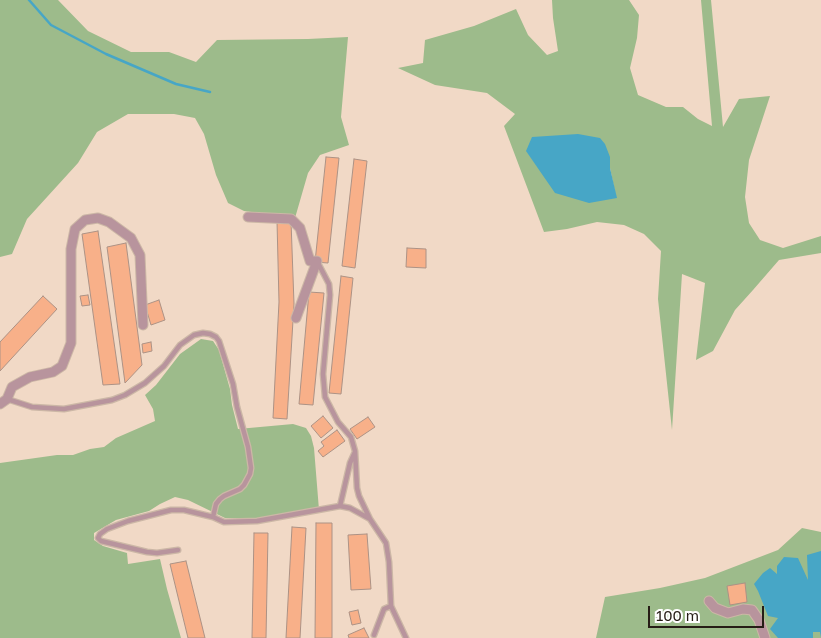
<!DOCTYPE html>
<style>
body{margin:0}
#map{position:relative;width:821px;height:638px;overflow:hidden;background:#f1d9c6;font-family:"Golos Text",sans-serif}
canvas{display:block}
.scale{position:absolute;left:648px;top:606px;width:116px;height:22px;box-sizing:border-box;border:2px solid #261d16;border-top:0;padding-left:6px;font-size:15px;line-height:18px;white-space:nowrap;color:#261d16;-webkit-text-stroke:4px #fff;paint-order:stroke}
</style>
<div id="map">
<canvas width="821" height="638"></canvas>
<div class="scale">100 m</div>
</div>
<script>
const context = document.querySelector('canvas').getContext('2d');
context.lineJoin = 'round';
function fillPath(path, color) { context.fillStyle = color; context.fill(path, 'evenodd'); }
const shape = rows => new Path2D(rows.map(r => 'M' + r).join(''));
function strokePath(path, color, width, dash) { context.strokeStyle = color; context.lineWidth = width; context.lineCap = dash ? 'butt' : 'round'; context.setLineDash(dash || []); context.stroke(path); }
fillPath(shape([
 [0,0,58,0,88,31,131,52,169,52,196,62,217,40,308,39,348,37,341,117,349,145,320,155,308,173,295,218,244,211,228,203,216,175,204,134,195,118,174,114,128,114,97,132,78,163,27,219,12,254,0,257],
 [552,0,629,0,639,15,637,38,630,68,638,95,666,107,683,107,698,119,712,126,701,0,711,0,723,127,739,99,770,96,749,160,745,197,749,223,760,240,783,248,821,236,821,253,779,260,753,290,735,310,713,351,696,360,705,283,682,274,672,430,658,299,661,251,644,234,624,225,597,222,567,229,544,232,504,126,515,114,487,93,435,85,398,68,423,63,425,40,474,26,516,9,528,35,547,55,558,51,553,18],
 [527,151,610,157,610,168,616,197,538,167],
 [201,339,213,341,219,350,230,389,232,405,238,429,293,424,306,428,311,436,314,448,319,510,257,519,225,518,188,500,175,497,160,504,149,511,116,520,94,533,94,540,103,546,127,553,128,564,160,559,167,589,181,638,0,638,0,463,57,455,73,455,90,449,104,447,116,438,155,421,153,409,145,395,156,385,180,354],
 [802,528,821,532,821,638,596,638,605,597,660,588,705,578,778,550]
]), '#9dbb8b');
fillPath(shape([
 [578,134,600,138,605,144,610,157,610,168,617,198,589,203,555,193,526,151,532,137],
 [821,551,821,638,820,632,813,632,813,638,778,638,770,629,778,618,768,616,758,591,754,584,763,573,770,568,777,574,777,566,784,557,798,558,808,580,807,555]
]), '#47a6c6');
strokePath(shape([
 [29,0,51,25,106,54,176,84,210,92]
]), '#47a6c6', 2.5);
const building = shape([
 [326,157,339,158,328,263,315,262,326,157],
 [354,159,367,161,355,268,342,266,354,159],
 [277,221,291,221,294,304,287,419,273,418,279,302,277,221],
 [98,231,120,384,103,385,82,234,98,231],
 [126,243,142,365,125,383,107,247,126,243],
 [407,248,426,249,426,268,406,267,407,248],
 [341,276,353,278,341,394,329,393,341,276],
 [309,292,324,293,313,405,299,404,309,292],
 [88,295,90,305,82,306,80,296,88,295],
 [43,296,57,309,0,371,0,342,43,296],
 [159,300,165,320,151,325,145,305,159,300],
 [151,342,152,351,143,353,142,344,151,342],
 [323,416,333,428,321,438,311,426,323,416],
 [368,417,375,427,357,439,350,429,368,417],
 [337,430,345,441,323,457,318,451,324,446,321,442,337,430],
 [316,523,332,523,332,638,315,638,316,523],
 [292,527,306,528,300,638,286,638,292,527],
 [254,533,268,533,266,638,252,638,254,533],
 [367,534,371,589,351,590,348,535,367,534],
 [186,561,205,638,188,638,170,564,186,561],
 [745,583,747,602,730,605,727,586,745,583],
 [358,610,361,623,352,625,349,612,358,610],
 [364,628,369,638,349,638,348,635,364,628]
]);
fillPath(building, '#f8b089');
strokePath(building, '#ac9285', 1);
const service = shape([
 [318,263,329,284,330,295,323,374,325,397,338,422,351,437,355,451,357,488,359,496,370,519,386,543,389,562,391,606,406,638],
 [7,399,32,407,64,409,112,400,125,395,145,383,164,366,180,345,194,335,203,333,210,334,216,337,219,341,233,384,237,407,248,447,251,468,250,474,244,485,240,489,224,496,220,499,216,504,213,517],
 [340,506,350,463,355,452],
 [178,550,157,553,147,552,101,541,98,538,100,534,107,529,128,521,171,510,184,510,213,517,224,522,257,521,340,506,350,508,370,519],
 [374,635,384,609,391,606]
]);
const minor = shape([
 [248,217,291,219,300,228,310,261,317,261,296,318],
 [0,404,7,399,12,387,30,377,53,372,62,366,71,343,71,249,75,229,85,220,98,218,109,222,131,238,140,255,143,325],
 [709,601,715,608,728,613,743,609,752,610,759,620,765,638]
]);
strokePath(service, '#ccb7a6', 7);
strokePath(minor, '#ccb7a6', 11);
strokePath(service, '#b8949d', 4.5);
strokePath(minor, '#b8949d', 9);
</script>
